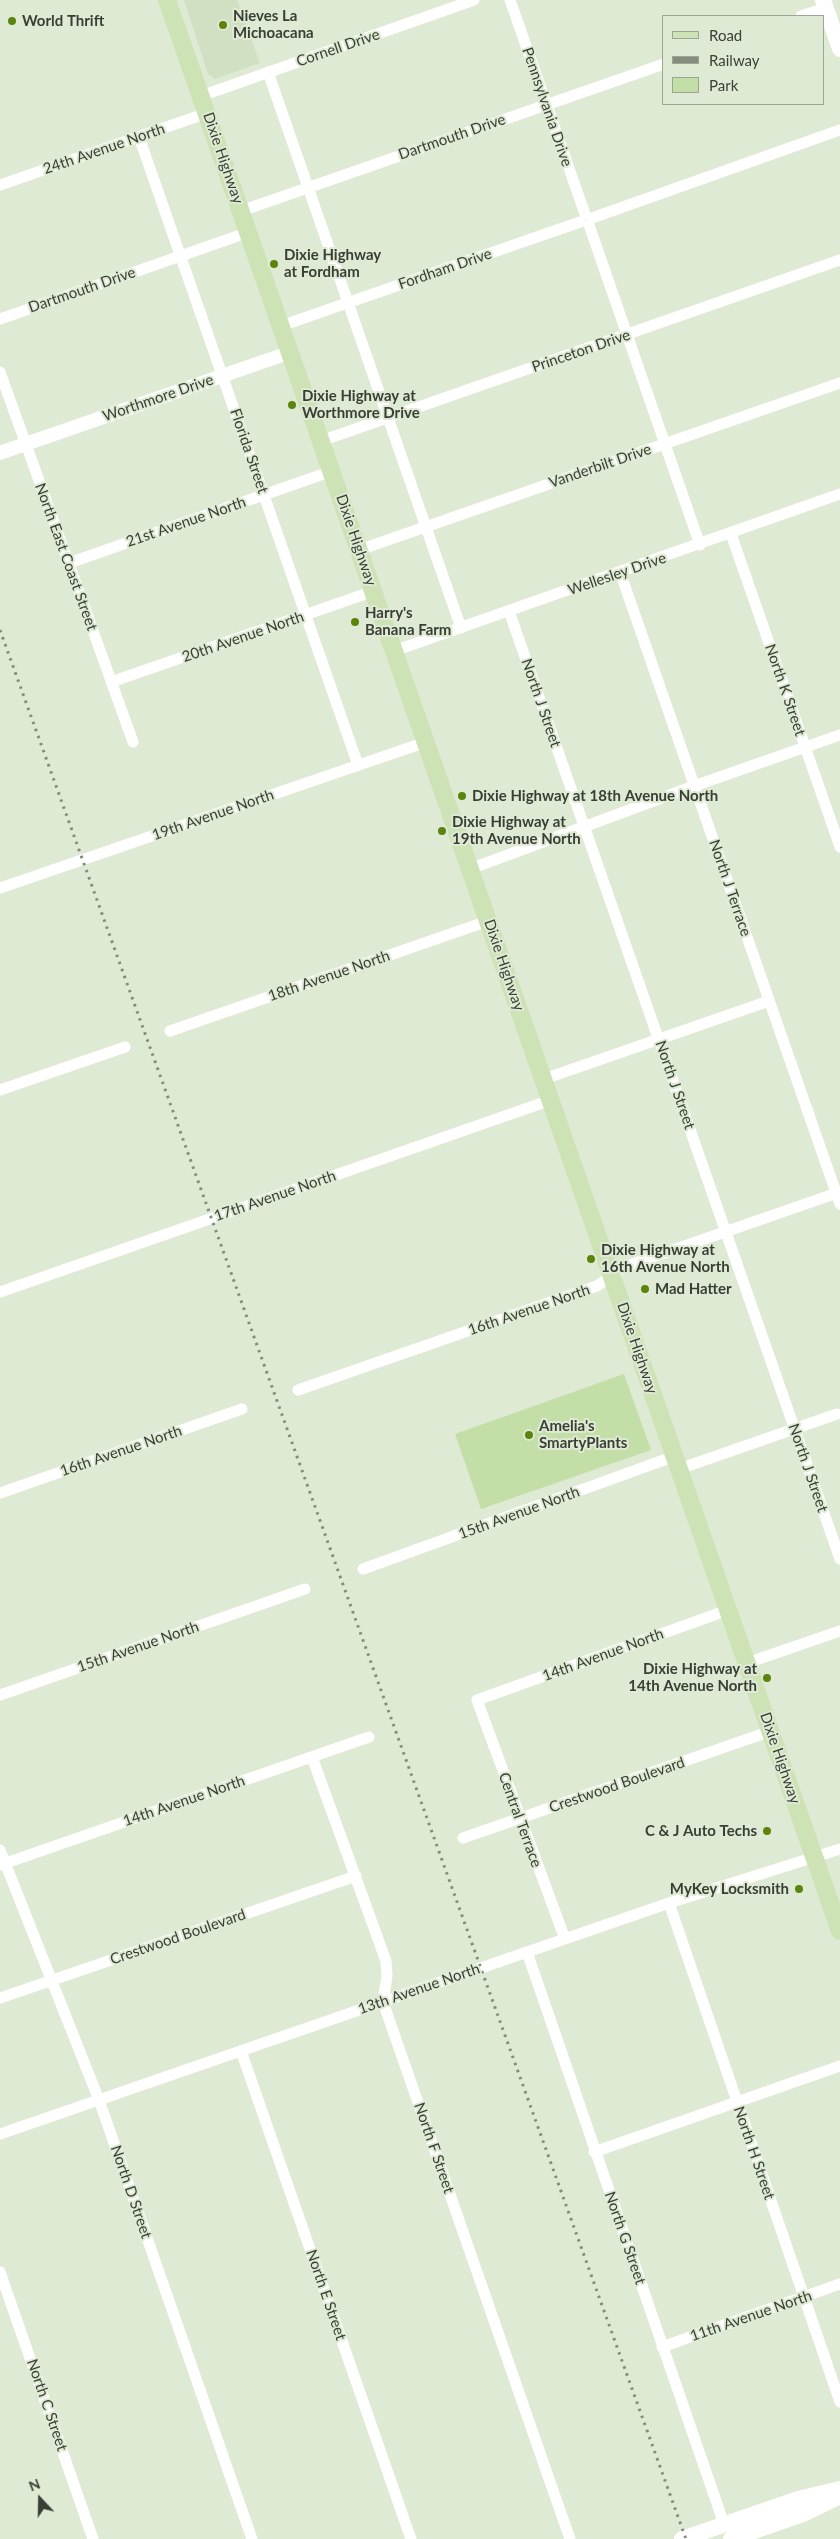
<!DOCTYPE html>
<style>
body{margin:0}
#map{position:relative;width:840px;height:2539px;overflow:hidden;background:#dfead4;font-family:Lato,sans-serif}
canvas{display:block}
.legend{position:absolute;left:662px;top:15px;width:162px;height:90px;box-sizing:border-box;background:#dfead4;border:1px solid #9da695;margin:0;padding:6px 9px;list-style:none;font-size:15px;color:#3a3f36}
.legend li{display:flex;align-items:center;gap:10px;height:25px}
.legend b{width:25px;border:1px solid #9da695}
.north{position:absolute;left:15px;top:2474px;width:50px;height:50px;-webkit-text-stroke:4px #dfead4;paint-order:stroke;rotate:339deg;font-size:14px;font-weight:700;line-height:20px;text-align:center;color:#3a3f36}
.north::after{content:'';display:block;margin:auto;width:18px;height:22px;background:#3a3f36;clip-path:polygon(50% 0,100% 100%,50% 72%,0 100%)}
</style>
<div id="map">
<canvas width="840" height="2539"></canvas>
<ul class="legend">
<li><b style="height:6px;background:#cee3b5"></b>Road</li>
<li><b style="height:6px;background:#848c7d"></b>Railway</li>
<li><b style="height:14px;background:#c4dea8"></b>Park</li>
</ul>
<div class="north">N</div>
</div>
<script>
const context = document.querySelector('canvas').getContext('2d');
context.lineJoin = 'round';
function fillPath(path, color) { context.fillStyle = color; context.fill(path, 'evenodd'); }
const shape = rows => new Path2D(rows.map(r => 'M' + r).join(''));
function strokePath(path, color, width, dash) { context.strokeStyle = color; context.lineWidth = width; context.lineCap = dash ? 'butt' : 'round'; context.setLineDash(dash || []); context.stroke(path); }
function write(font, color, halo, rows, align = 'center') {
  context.font = font + ' Lato,sans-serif'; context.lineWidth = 4; context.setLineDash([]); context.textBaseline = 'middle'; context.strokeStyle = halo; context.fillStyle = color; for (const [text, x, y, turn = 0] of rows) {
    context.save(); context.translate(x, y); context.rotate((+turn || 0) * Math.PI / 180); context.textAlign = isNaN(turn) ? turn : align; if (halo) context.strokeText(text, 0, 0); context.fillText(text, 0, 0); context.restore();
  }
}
fillPath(shape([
 [184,0,237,0,260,63,215,79,208,74]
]), '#d1e0c2');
fillPath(shape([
 [624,1374,651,1450,481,1509,455,1434]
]), '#c4dea8');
strokePath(shape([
 [510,0,585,214],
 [801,16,826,8],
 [268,72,461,628],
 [201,96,474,0],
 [139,137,358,765],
 [0,185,207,113],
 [241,211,664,64],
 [592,218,840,130],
 [589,225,700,545],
 [0,319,249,232],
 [281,326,580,222],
 [0,372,133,742],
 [321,441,840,260],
 [731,534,840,847],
 [359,550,840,383],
 [69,563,332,471],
 [620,572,840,1204],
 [509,611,840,1559],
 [394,651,840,494],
 [111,682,374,591],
 [470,869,694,786,840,735],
 [0,888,426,742],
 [170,1031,488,921],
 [544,1079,769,1001],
 [0,1090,125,1047],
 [0,1292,551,1100],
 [298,1390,597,1286,624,1267,840,1192],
 [679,1469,837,1414],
 [0,1493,242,1409],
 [363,1569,675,1456],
 [747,1663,840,1631],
 [0,1695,305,1589],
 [312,1757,386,1961,387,1976,383,2002,570,2539],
 [463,1838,771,1731],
 [0,1850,99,2100,252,2539],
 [0,1865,369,1737],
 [669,1903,840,2402],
 [565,1939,477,1700,728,1610],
 [527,1952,724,2524],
 [0,1998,356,1876],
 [241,2051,411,2539],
 [0,2134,669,1903,840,1849],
 [594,2152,840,2066],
 [0,2272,93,2539],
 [662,2347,840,2284]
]), '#fff', 11);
strokePath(shape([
 [0,453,291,352]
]), '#fff', 14);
strokePath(shape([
 [823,0,840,49],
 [682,2539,798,2499,840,2489],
 [731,2539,803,2514,840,2496]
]), '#fff', 16);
strokePath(shape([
 [167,0,840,1931]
]), '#cee3b5', 18);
strokePath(shape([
 [0,630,686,2539]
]), '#848c7d', 3, [2.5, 5]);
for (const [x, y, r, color] of [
 [12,21,5,"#5a840c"],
 [223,25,5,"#5a840c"],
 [274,264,5,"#5a840c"],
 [292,405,5,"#5a840c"],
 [355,622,5,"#5a840c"],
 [462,796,5,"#5a840c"],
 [442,831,5,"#5a840c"],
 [591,1259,5,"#5a840c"],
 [645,1289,5,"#5a840c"],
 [529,1435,5,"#5a840c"],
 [767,1678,5,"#5a840c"],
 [767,1831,5,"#5a840c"],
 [799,1889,5,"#5a840c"]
]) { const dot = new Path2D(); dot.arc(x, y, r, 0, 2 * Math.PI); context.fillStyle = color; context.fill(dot); strokePath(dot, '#dfead4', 2); }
write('bold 15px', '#3a3f36', '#dfead4', [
 ["Nieves La",233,16],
 ["Michoacana",233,33],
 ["World Thrift",22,21],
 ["Dixie Highway",284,255],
 ["at Fordham",284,272],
 ["Dixie Highway at",302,396],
 ["Worthmore Drive",302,413],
 ["Harry's",365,613],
 ["Banana Farm",365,630],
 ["Dixie Highway at 18th Avenue North",472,796],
 ["Dixie Highway at",452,822],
 ["19th Avenue North",452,839],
 ["Dixie Highway at",601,1250],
 ["16th Avenue North",601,1267],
 ["Mad Hatter",655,1289],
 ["Amelia's",539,1426],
 ["SmartyPlants",539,1443],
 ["Dixie Highway at",757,1669,"right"],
 ["14th Avenue North",757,1686,"right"],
 ["C & J Auto Techs",757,1831,"right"],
 ["MyKey Locksmith",789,1889,"right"]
], 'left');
write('15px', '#3a3f36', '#dfead4', [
 ["Cornell Drive",338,48,-19],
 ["Pennsylvania Drive",547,107,71],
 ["Dartmouth Drive",452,137,-19],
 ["24th Avenue North",104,149,-19],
 ["Dixie Highway",223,158,71],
 ["Fordham Drive",445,269,-19],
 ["Dartmouth Drive",82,290,-19],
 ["Princeton Drive",581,351,-19],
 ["Worthmore Drive",158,398,-19],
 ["Florida Street",249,451,71],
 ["Vanderbilt Drive",600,466,-19],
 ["21st Avenue North",186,522,-19],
 ["Dixie Highway",356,540,71],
 ["North East Coast Street",66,557,70],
 ["Wellesley Drive",617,574,-19],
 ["20th Avenue North",243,637,-19],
 ["North K Street",785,690,71],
 ["North J Street",541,703,71],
 ["19th Avenue North",213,815,-19],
 ["North J Terrace",730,888,71],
 ["Dixie Highway",504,965,71],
 ["18th Avenue North",329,976,-19],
 ["North J Street",675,1085,71],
 ["17th Avenue North",275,1196,-19],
 ["16th Avenue North",529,1310,-19],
 ["Dixie Highway",637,1348,71],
 ["16th Avenue North",121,1451,-19],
 ["North J Street",808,1468,71],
 ["15th Avenue North",519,1513,-20],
 ["15th Avenue North",138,1647,-19],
 ["14th Avenue North",603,1655,-20],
 ["Dixie Highway",780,1758,71],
 ["Crestwood Boulevard",617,1785,-19],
 ["14th Avenue North",184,1801,-19],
 ["Central Terrace",520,1820,70],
 ["Crestwood Boulevard",178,1937,-19],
 ["13th Avenue North",419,1989,-19],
 ["North F Street",434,2148,71],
 ["North H Street",754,2153,71],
 ["North D Street",131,2192,71],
 ["North G Street",625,2238,71],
 ["North E Street",326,2295,71],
 ["11th Avenue North",751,2316,-19],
 ["North C Street",47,2405,71]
]);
</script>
